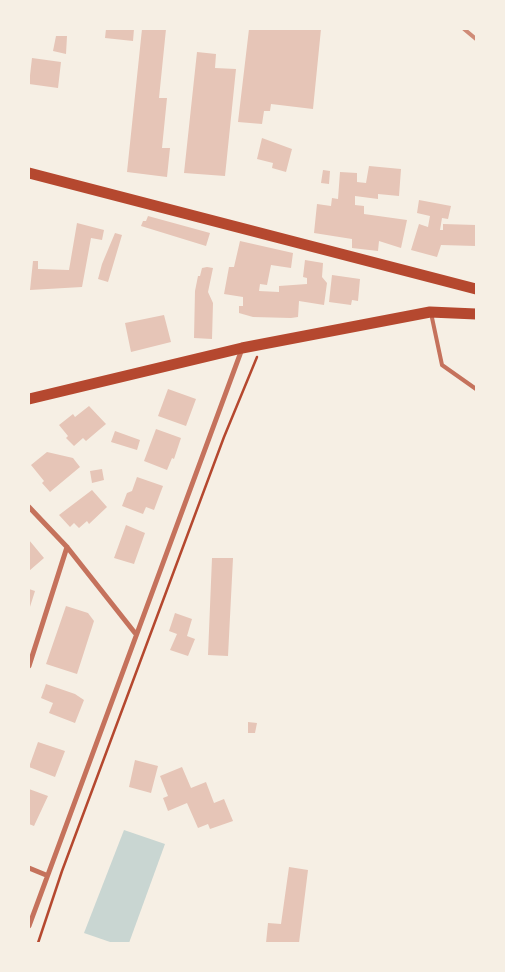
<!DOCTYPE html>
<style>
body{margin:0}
#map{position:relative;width:505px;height:972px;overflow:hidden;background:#f6efe4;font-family:"IBM Plex Serif",serif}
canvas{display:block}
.frame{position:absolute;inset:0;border:30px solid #f6efe4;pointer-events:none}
</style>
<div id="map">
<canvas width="505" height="972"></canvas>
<div class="frame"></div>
</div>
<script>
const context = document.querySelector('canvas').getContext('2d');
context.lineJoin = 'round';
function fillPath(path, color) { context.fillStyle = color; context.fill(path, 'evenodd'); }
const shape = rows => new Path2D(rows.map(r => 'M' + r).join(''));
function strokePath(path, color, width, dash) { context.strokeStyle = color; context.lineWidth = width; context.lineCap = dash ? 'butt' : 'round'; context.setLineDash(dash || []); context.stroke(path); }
fillPath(shape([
 [124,830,165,844,129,943,113,943,84,933]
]), '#c9d6d2');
fillPath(shape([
 [106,29,134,29,133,41,105,38],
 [142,29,166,29,159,98,167,98,162,148,170,148,167,177,127,172],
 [249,29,321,29,313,109,271,104,270,111,264,111,262,124,238,122],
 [56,36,67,36,66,54,53,51],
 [197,52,216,54,215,68,236,69,225,176,184,173],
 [32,58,61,62,58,88,29,84],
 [262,138,292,149,286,172,272,168,273,163,257,159],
 [369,166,401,169,399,196,378,194,378,199,355,196,355,205,364,206,364,214,407,220,401,248,379,241,378,251,352,248,352,239,314,233,317,204,331,206,332,198,338,199,340,172,357,173,357,182,366,183],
 [323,170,330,171,329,184,321,183],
 [419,200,451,206,448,219,442,218,440,230,443,230,443,224,476,225,476,246,441,245,437,257,411,250,419,224,428,227,430,216,417,213],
 [148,216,210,233,206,246,141,226,143,221,146,221],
 [77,223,104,230,102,240,91,238,82,287,30,290,33,261,38,261,38,269,69,270],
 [115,233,122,235,108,282,98,279,102,264],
 [240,241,293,253,291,268,271,265,267,285,260,284,259,291,279,292,279,286,307,284,307,278,303,277,305,260,323,263,322,277,327,283,324,305,299,301,298,317,291,318,253,317,239,313,239,306,243,306,243,297,224,294,229,267,234,267],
 [207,267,213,268,208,292,213,303,212,339,194,338,195,291,198,276,200,276,202,268],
 [332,275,360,279,358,301,352,300,351,305,329,302],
 [164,315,171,342,131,352,125,323],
 [168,389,196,399,186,426,158,416],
 [89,406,106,424,86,441,83,438,74,446,66,438,68,436,59,425,73,414,75,417],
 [156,429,181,438,174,459,172,458,167,470,144,461],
 [115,431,140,440,137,450,111,442],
 [47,452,73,458,80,467,50,492,42,483,44,481,31,465],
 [102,469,104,480,92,483,90,471],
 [137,477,163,486,154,510,146,507,143,514,122,506,127,493,132,491],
 [92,490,107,507,89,524,87,521,79,528,74,523,70,527,59,515],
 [126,525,145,533,134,564,114,558],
 [29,540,44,558,29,571],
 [212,558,233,558,228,656,208,655],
 [29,589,35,591,29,610],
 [66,606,88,613,94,621,77,674,46,664],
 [175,613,192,619,187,636,195,639,188,656,170,650,177,634,169,631],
 [46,684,75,694,84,700,75,723,49,713,53,703,41,698],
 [248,722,257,723,255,733,248,733],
 [38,742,65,751,55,777,29,767],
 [135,760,158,766,151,793,129,787],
 [182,767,191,788,206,782,214,803,224,799,233,821,210,829,208,824,198,828,187,803,168,811,163,798,168,796,160,776],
 [29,789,48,796,34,826,29,824],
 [289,867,308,870,299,943,266,943,268,923,281,924]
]), '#e6c5b7');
strokePath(shape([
 [38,943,62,871,224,437,257,357]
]), '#b5482f', 2.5);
strokePath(shape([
 [431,313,442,365,476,389]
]), '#c5725c', 4);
strokePath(shape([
 [29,507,67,547,135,633],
 [29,666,67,547],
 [29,868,46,875],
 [29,926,242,349]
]), '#c5725c', 5);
strokePath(shape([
 [29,173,476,289],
 [29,399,242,348,430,312,476,314]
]), '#b5482f', 11);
strokePath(shape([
 [464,29,476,39]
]), '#cf8b77', 4);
</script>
